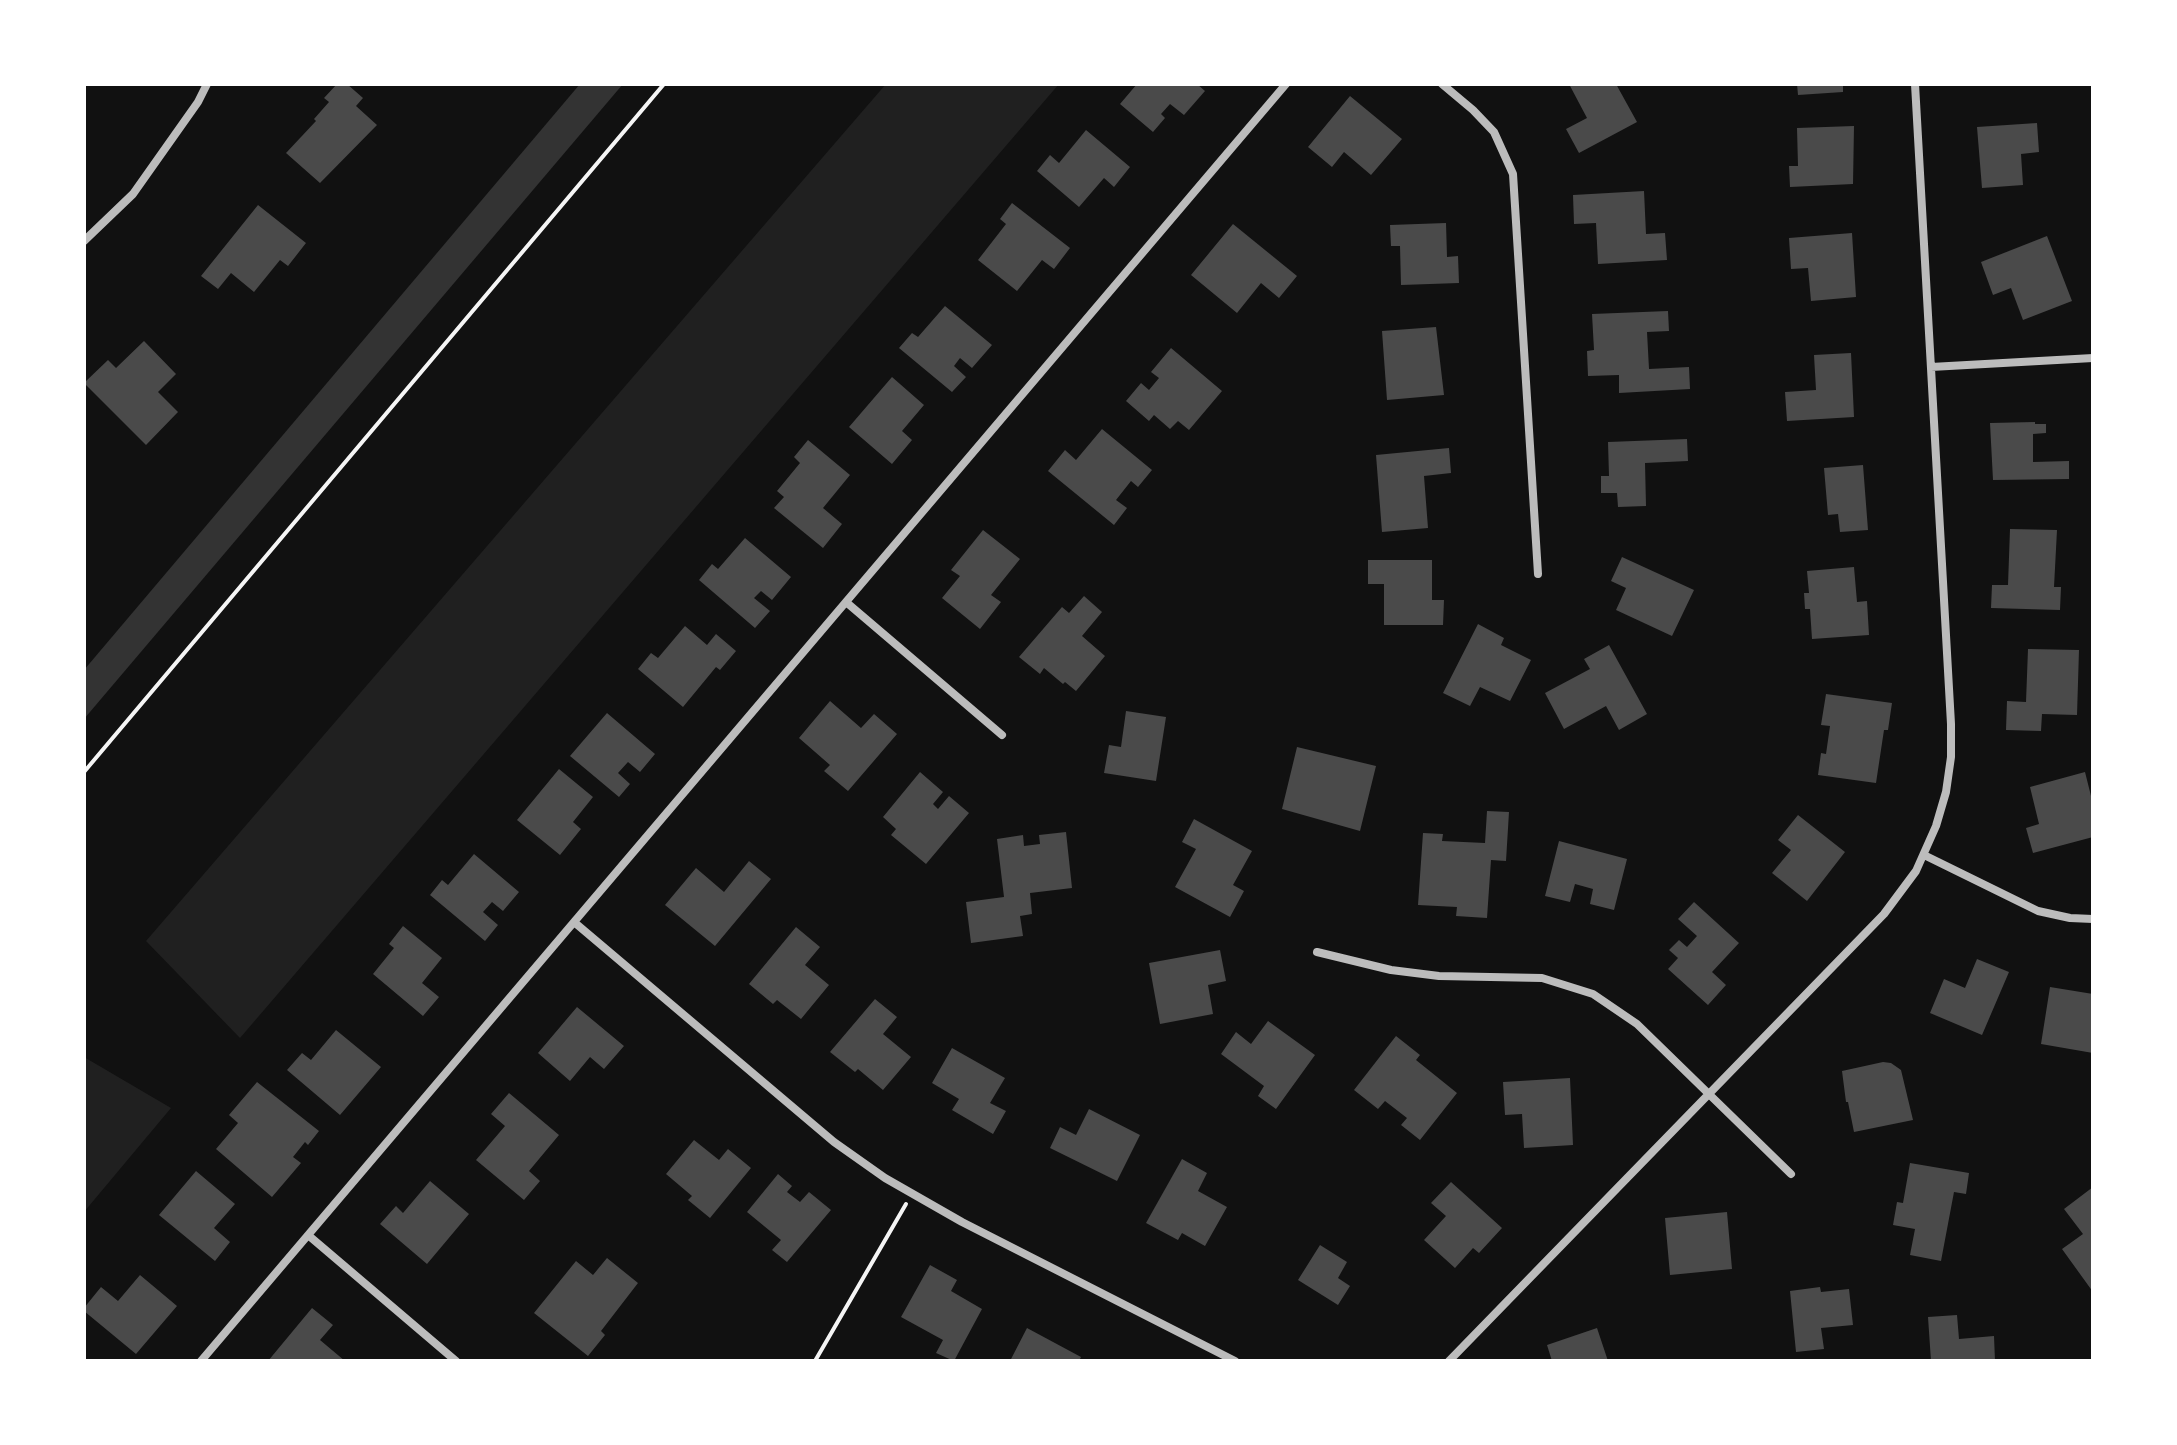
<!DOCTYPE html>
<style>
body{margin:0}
#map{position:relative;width:2177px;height:1445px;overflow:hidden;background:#111;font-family:"Alegreya Sans",sans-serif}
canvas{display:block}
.frame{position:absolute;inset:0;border:86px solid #fff;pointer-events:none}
</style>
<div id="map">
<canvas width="2177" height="1445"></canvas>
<div class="frame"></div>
</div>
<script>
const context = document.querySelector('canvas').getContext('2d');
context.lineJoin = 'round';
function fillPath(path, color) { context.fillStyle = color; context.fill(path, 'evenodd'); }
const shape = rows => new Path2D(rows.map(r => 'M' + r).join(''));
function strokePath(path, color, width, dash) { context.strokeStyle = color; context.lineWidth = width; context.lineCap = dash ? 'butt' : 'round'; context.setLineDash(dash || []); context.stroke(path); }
fillPath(shape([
 [886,84,1059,84,240,1038,146,941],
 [84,1057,171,1108,84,1212]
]), '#202020');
fillPath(shape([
 [580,84,623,84,84,719,84,670]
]), '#333');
fillPath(shape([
 [337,84,347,84,363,98,356,106,377,125,320,183,286,153,316,121,314,119,329,102,324,98],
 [1137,84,1197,84,1205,91,1184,115,1170,104,1161,114,1165,118,1153,132,1120,104],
 [1569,84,1616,84,1637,122,1579,153,1566,129,1587,118],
 [1797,84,1843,84,1843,92,1798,95],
 [1350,96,1402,139,1371,175,1344,152,1332,167,1308,147],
 [2037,123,2039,152,2021,154,2023,185,1982,188,1977,127],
 [1854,126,1853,184,1790,187,1789,166,1798,166,1797,128],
 [1086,130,1130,167,1114,187,1104,178,1079,207,1037,171,1050,155,1059,163],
 [1644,191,1646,234,1665,233,1667,260,1598,264,1596,223,1574,224,1573,195],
 [1012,203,1070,248,1054,269,1042,260,1017,291,978,260,1006,224,1000,219],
 [258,205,306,243,288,266,280,260,254,292,231,273,218,289,201,276],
 [1446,223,1447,257,1458,256,1459,283,1401,285,1400,246,1391,246,1390,225],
 [1233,224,1297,276,1279,298,1261,283,1237,313,1191,275],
 [1852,233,1856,297,1811,301,1808,268,1791,269,1789,238],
 [2047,236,2072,301,2023,320,2011,288,1993,295,1981,262],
 [945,306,992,345,972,368,960,358,954,366,966,377,952,392,899,348,912,333,918,337],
 [1668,311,1669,331,1647,332,1649,369,1689,367,1690,389,1619,393,1619,375,1588,376,1587,351,1594,350,1592,314],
 [1436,327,1444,395,1387,400,1382,331],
 [144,341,176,374,158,392,178,412,146,445,84,383,108,360,116,368],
 [1171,348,1222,391,1189,430,1178,421,1170,429,1154,415,1149,421,1126,401,1141,383,1149,390,1159,378,1151,372],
 [1851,353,1854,417,1787,421,1785,392,1816,390,1814,355],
 [892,377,924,405,902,431,912,440,892,464,849,427],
 [2035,422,2035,424,2046,424,2046,433,2033,434,2033,462,2069,461,2069,479,1993,480,1990,423],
 [1102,429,1152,470,1138,487,1131,481,1116,500,1127,508,1114,525,1048,471,1065,450,1076,460],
 [1687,439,1688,461,1645,463,1646,506,1618,507,1617,493,1601,493,1601,476,1609,476,1608,442],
 [808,440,850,475,823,508,842,524,823,548,774,508,784,497,777,491,800,463,794,457],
 [1449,448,1451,473,1424,476,1428,528,1382,532,1376,455],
 [1863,465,1868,530,1840,532,1838,514,1828,515,1824,468],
 [2010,529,2057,530,2054,587,2061,587,2060,610,1991,608,1992,585,2008,585],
 [983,530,1020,559,991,595,1001,602,980,629,942,598,960,576,951,570],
 [745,538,791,577,772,600,761,591,754,598,770,611,755,628,699,580,712,564,718,569],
 [1622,557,1694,590,1672,636,1616,610,1626,588,1611,581],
 [1368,560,1432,560,1432,600,1444,600,1443,625,1384,625,1384,584,1368,584],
 [1854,567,1857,602,1867,601,1869,635,1812,639,1810,609,1805,609,1804,593,1809,593,1807,571],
 [1084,596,1102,612,1082,636,1105,656,1076,691,1065,682,1063,684,1044,668,1040,674,1019,657,1062,607,1069,613],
 [1478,624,1504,638,1501,645,1531,660,1510,701,1480,687,1470,706,1443,693],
 [685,626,707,645,716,634,736,651,720,670,716,667,683,707,638,669,651,653,658,658],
 [1609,645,1647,714,1619,730,1606,706,1564,729,1545,693,1590,669,1584,659],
 [2028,649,2079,650,2077,715,2042,714,2041,731,2006,730,2007,701,2026,702],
 [1826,694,1892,703,1888,730,1884,730,1876,783,1818,775,1821,753,1826,754,1830,726,1821,725],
 [830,701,861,728,874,714,897,734,848,791,824,771,830,765,799,738],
 [1126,711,1166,717,1156,781,1104,773,1109,745,1121,747],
 [607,713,655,754,640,772,628,762,618,773,630,784,619,797,570,756],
 [1297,747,1376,766,1360,831,1282,809],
 [559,769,593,797,573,822,581,829,560,855,517,820],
 [920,772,943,792,933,804,938,809,949,796,969,813,926,864,891,835,896,829,883,817],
 [2085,772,2093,804,2093,837,2033,853,2026,828,2039,824,2030,787],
 [1487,811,1509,812,1506,861,1491,860,1487,918,1456,916,1457,907,1418,905,1423,833,1443,834,1442,841,1485,843],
 [1798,815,1845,852,1807,901,1772,873,1791,850,1778,840],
 [1194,819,1252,851,1233,885,1244,891,1230,917,1175,887,1196,849,1182,842],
 [1066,832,1072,888,1030,893,1032,914,1020,916,1023,936,971,943,966,902,1004,897,997,839,1023,835,1024,846,1040,844,1039,835],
 [1559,841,1627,859,1614,910,1590,904,1593,889,1575,884,1570,902,1545,896],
 [474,854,519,892,503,911,492,902,483,912,498,925,485,941,430,895,442,880,448,885],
 [749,861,771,879,715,946,665,905,696,868,724,892],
 [1694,902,1739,943,1712,972,1726,985,1708,1005,1668,969,1678,958,1669,950,1679,940,1687,947,1697,936,1678,919],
 [403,926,442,958,422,983,439,997,423,1016,373,974,394,948,389,944],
 [796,927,820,947,805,965,829,985,801,1019,777,1000,773,1004,749,984],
 [1220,950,1226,981,1208,985,1213,1014,1160,1024,1149,963],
 [1977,959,2009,972,1982,1035,1930,1013,1944,979,1965,988],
 [2050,987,2093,994,2093,1053,2041,1044],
 [875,999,897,1017,883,1034,911,1057,883,1090,858,1069,855,1072,830,1052],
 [577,1007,624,1046,604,1069,590,1057,570,1081,538,1053],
 [1268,1021,1315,1055,1276,1109,1258,1096,1264,1086,1221,1054,1236,1032,1251,1044],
 [336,1030,381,1067,340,1115,287,1070,302,1053,311,1060],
 [1396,1036,1420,1055,1416,1060,1457,1093,1420,1140,1401,1125,1407,1118,1385,1101,1378,1109,1354,1090],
 [952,1048,1005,1078,990,1103,1006,1111,993,1134,952,1110,959,1099,932,1083],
 [1883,1062,1891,1063,1901,1070,1913,1120,1854,1132,1848,1102,1846,1102,1842,1071],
 [1570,1078,1573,1145,1524,1148,1522,1114,1505,1115,1503,1082],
 [257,1082,319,1131,308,1145,305,1142,293,1157,301,1163,272,1197,216,1149,238,1123,229,1115],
 [509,1093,559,1135,529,1171,540,1181,524,1200,476,1160,505,1126,491,1114],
 [1089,1109,1140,1135,1117,1181,1050,1148,1060,1127,1076,1135],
 [694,1140,719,1160,728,1149,751,1168,710,1218,688,1200,692,1196,666,1174],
 [1182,1159,1207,1173,1198,1191,1227,1207,1205,1246,1182,1233,1178,1240,1146,1223],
 [1910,1163,1969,1173,1966,1194,1954,1192,1941,1261,1910,1255,1915,1229,1893,1225,1897,1202,1903,1203],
 [196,1171,235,1204,214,1228,230,1242,215,1261,159,1215],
 [778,1174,792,1186,787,1192,800,1202,809,1192,831,1210,787,1262,772,1250,781,1240,747,1212],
 [430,1181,469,1214,427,1264,380,1224,396,1206,403,1213],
 [1451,1182,1502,1228,1479,1253,1473,1248,1455,1268,1424,1240,1446,1216,1431,1203],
 [2093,1187,2093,1292,2062,1249,2083,1234,2064,1209],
 [1727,1212,1732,1269,1670,1275,1665,1218],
 [1320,1245,1347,1262,1338,1278,1350,1286,1338,1305,1298,1280],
 [607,1258,638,1283,601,1331,605,1335,588,1356,534,1313,576,1261,593,1275],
 [930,1265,957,1280,951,1291,982,1309,954,1361,936,1353,943,1340,901,1317],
 [140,1275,177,1306,136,1354,84,1311,84,1308,101,1287,118,1301],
 [1820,1287,1821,1292,1849,1289,1853,1325,1821,1328,1824,1349,1796,1352,1790,1291],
 [312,1308,333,1325,320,1340,345,1361,268,1361],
 [1957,1315,1959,1339,1994,1336,1995,1361,1931,1361,1928,1317],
 [1027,1328,1081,1357,1079,1361,1010,1361],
 [1597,1328,1608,1361,1552,1361,1547,1345]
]), '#4a4a4a');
strokePath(shape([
 [84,772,664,84],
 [815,1361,906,1204]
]), '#f5f5f5', 4);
strokePath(shape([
 [1442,84,1473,110,1494,132,1513,174,1538,574],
 [84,241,133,194,198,102,207,84],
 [1931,367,2093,358],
 [846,602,1002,735],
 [1924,855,2038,911,2070,918,2093,919],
 [574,922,834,1142,885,1178,962,1222,1235,1361],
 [1317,952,1391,970,1439,976,1542,978,1593,994,1637,1024,1791,1174],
 [308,1235,456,1361],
 [201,1361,1286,84],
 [1449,1361,1884,914,1916,871,1936,826,1946,792,1951,757,1951,724,1915,84]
]), '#bcbcbc', 8);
</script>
